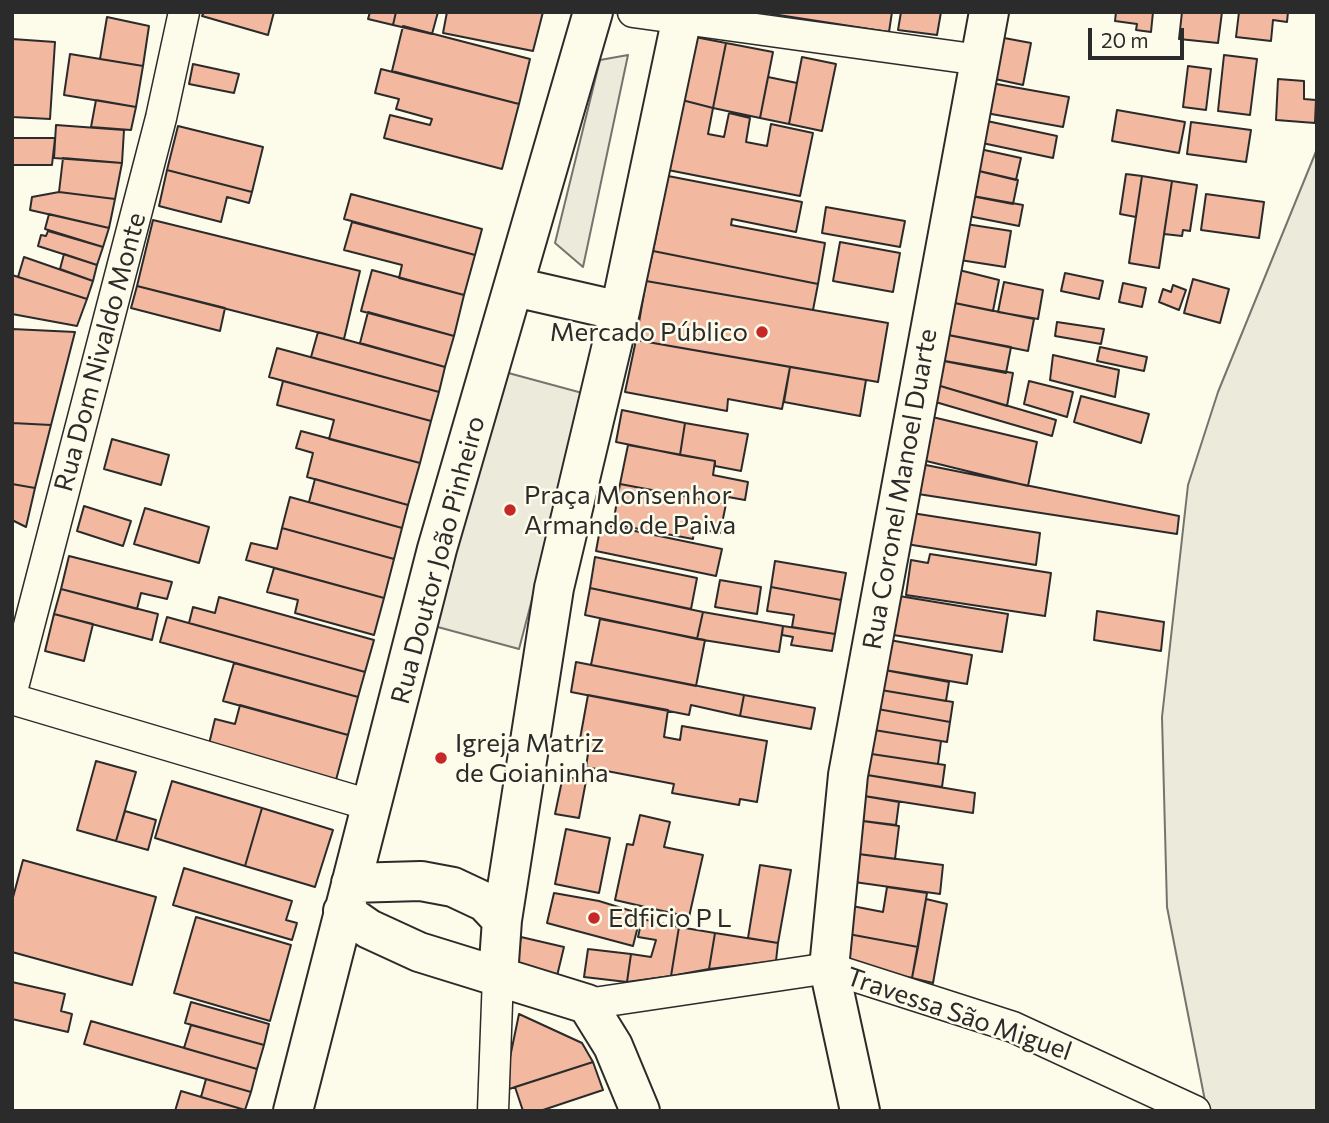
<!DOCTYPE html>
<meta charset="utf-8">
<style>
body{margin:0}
#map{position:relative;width:1329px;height:1123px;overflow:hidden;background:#fdfbea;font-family:Commissioner,sans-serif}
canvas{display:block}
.frame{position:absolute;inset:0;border:14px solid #2b2b2b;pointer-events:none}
.scale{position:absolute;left:1088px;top:28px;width:96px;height:32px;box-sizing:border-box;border:4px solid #2b2b2b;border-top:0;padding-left:9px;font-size:21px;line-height:24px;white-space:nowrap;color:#2b2b2b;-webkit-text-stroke:5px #fdfbea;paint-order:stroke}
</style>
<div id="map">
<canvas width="1329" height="1123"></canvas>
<div class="frame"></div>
<div class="scale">20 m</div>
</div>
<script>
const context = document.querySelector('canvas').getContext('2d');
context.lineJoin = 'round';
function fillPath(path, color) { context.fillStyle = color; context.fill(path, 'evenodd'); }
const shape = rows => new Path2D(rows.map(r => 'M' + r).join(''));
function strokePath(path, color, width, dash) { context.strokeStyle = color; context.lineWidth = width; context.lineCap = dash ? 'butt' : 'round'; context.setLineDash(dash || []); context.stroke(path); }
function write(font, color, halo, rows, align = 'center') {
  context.font = font + ' Commissioner,sans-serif'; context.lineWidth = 5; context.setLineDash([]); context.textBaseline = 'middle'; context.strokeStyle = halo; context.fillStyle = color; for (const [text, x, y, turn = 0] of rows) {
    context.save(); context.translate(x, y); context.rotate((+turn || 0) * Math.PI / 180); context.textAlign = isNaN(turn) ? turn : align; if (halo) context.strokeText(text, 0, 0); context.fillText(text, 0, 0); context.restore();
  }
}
const green = shape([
 [628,55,583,267,555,243,600,60,628,55],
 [1317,149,1317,1111,1207,1111,1167,907,1162,717,1188,485,1218,392,1317,149]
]);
fillPath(green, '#ecebdb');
strokePath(green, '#74746e', 2);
const parking = shape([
 [501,371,586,394,519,649,434,626,501,371]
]);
fillPath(parking, '#eceadb');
strokePath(parking, '#74746e', 2);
const building = shape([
 [204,12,274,12,268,35,202,16,204,12],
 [370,12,396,12,393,25,368,19,370,12],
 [396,12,438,12,432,34,393,25,396,12],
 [447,12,543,12,533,51,443,33,447,12],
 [759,12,892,12,889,32,759,12],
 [901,12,941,12,937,35,898,30,901,12],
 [1116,12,1153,12,1151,32,1136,30,1137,24,1115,21,1116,12],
 [1182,12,1222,12,1218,43,1179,39,1182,12],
 [1239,12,1288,12,1287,22,1273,20,1271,41,1236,37,1239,12],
 [107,17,149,26,143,66,100,59,107,17],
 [403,26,530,59,519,104,392,71,403,26],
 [988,35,1031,43,1023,85,981,76,988,35],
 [695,37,726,43,713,108,682,100,695,37],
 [12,39,55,42,50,119,12,117,12,39],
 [726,43,773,52,760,118,713,108,726,43],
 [70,54,143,66,136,107,64,95,70,54],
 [1224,55,1257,59,1250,115,1218,111,1224,55],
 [802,57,836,64,822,131,789,124,802,57],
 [193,64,239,74,234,93,189,84,193,64],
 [1188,66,1211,69,1206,110,1183,107,1188,66],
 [381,69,519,104,502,169,384,138,390,115,430,125,432,119,396,109,399,99,375,93,381,69],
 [768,77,797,83,789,124,760,118,768,77],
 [1278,79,1304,81,1304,99,1316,100,1315,123,1276,120,1278,79],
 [980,81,1069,97,1063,127,975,111,980,81],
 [96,100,136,107,131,130,91,127,96,100],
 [682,100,713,108,708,134,724,137,729,113,750,118,746,142,767,146,771,124,813,133,800,196,668,170,682,100],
 [1117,110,1185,122,1179,153,1112,141,1117,110],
 [973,118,1057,136,1053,158,968,140,973,118],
 [1191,122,1251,130,1246,162,1187,154,1191,122],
 [56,125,124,130,122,163,54,158,56,125],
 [178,126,263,147,252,192,167,170,178,126],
 [12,138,55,138,52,165,12,165,12,138],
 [966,146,1021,158,1016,180,962,167,966,146],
 [63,158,122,163,115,199,59,192,63,158],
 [962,167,1018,180,1013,204,956,193,962,167],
 [167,170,252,192,249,203,227,197,221,222,159,206,167,170],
 [1126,174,1142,176,1136,217,1120,214,1126,174],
 [668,176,802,202,796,232,732,219,731,225,825,243,818,284,653,251,668,176],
 [1142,176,1172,181,1159,268,1129,263,1142,176],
 [1172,181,1197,185,1190,231,1183,230,1182,236,1164,234,1172,181],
 [59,192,115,199,109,228,30,210,32,197,59,192],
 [956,193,1023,205,1019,226,953,213,956,193],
 [351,194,482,229,475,255,344,219,351,194],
 [1206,194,1264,202,1259,238,1201,230,1206,194],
 [826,207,905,221,900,247,822,233,826,207],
 [49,214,109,228,103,247,45,229,49,214],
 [153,220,360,271,344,339,137,286,153,220],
 [352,222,475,255,464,295,399,278,402,265,344,250,352,222],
 [953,222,1011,231,1005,267,947,258,953,222],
 [48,231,103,247,97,265,38,246,41,235,46,236,48,231],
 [840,242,900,253,893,292,833,281,840,242],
 [653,251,818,284,813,310,646,281,653,251],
 [64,254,97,265,93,281,60,269,64,254],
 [24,257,93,281,87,299,18,277,24,257],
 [947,267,999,280,993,311,940,300,947,267],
 [372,270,464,295,454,336,361,311,372,270],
 [1065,273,1103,281,1099,299,1061,291,1065,273],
 [12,275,87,299,77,326,12,314,12,275],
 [1193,279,1229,289,1220,323,1184,313,1193,279],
 [646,281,888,323,878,382,636,340,646,281],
 [1004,282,1043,290,1038,319,998,312,1004,282],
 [1123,283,1146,288,1142,307,1119,302,1123,283],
 [1173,285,1186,290,1179,310,1159,302,1163,289,1171,292,1173,285],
 [137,286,225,308,220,331,131,308,137,286],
 [940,300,1034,319,1028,351,933,332,940,300],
 [368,312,454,336,445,367,360,343,368,312],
 [1057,322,1104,329,1101,344,1055,336,1057,322],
 [12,329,75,332,51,425,12,423,12,329],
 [318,332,445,367,439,392,311,357,318,332],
 [933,332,1011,347,1006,373,928,358,933,332],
 [636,340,790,367,782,409,728,399,727,411,625,392,636,340],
 [1100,347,1147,357,1144,371,1097,361,1100,347],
 [277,348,439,392,431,421,269,377,277,348],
 [1053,355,1119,370,1115,397,1050,380,1053,355],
 [928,358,1013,373,1007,406,937,385,928,358],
 [790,367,866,380,860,416,784,402,790,367],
 [283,381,431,421,420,463,329,439,334,420,277,405,283,381],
 [1029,381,1073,392,1067,417,1024,404,1029,381],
 [937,385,1056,420,1052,436,932,401,937,385],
 [1081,396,1149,414,1141,443,1074,422,1081,396],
 [622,410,685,423,680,455,616,442,622,410],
 [924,415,1037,442,1028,486,914,458,924,415],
 [12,423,51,425,35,488,12,484,12,423],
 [685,423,748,434,741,471,715,466,715,461,680,455,685,423],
 [301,431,420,463,408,505,307,477,313,453,296,448,301,431],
 [112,439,169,455,161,485,104,469,112,439],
 [628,445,715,461,713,475,748,482,745,500,728,497,726,504,620,484,628,445],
 [911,462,1179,516,1177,534,905,492,911,462],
 [315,479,408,505,402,528,309,502,315,479],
 [12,484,35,488,26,527,12,520,12,484],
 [620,484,726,504,720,533,694,528,693,539,613,524,620,484],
 [290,497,402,528,394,559,282,528,290,497],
 [84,506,131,521,123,546,77,531,84,506],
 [145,508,209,527,199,563,134,544,145,508],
 [899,511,1040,533,1036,565,894,542,899,511],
 [601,524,722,549,716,576,596,551,601,524],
 [282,528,394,559,384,598,246,560,251,543,277,549,282,528],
 [930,554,1051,573,1045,616,906,595,911,560,928,563,930,554],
 [69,556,172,582,167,599,141,593,137,609,61,589,69,556],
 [595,557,697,578,691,609,590,588,595,557],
 [775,561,846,573,841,600,771,587,775,561],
 [274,568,384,598,374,635,295,613,298,600,267,592,274,568],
 [720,580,761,587,757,614,715,607,720,580],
 [771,587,841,600,835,634,792,627,794,615,767,611,771,587],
 [590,588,703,612,697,639,585,615,590,588],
 [61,589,158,614,152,640,54,614,61,589],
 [893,595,1008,614,1002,652,887,634,893,595],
 [219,597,374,640,365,672,189,623,193,607,215,613,219,597],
 [1097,611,1164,622,1161,651,1094,640,1097,611],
 [703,612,783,626,779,652,697,639,703,612],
 [54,614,93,624,84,661,45,651,54,614],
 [167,617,365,672,358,697,160,642,167,617],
 [600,619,705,640,696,686,591,665,600,619],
 [783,626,835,634,832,651,791,645,793,637,782,635,783,626],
 [884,639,972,655,967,684,879,669,884,639],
 [576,662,744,695,740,716,691,705,689,715,571,692,576,662],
 [234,663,358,697,348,735,223,701,234,663],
 [879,669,949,682,946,701,875,689,879,669],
 [875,689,953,702,950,722,872,708,875,689],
 [588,695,668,710,664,737,680,740,682,726,767,741,757,802,740,799,739,805,672,793,674,784,586,767,590,740,580,739,588,695],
 [744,695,815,708,811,729,740,716,744,695],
 [240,705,348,735,336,780,209,744,215,719,235,724,240,705],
 [872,708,950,722,947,742,868,729,872,708],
 [868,729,941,741,938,764,865,753,868,729],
 [865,753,945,765,942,787,861,774,865,753],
 [96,761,136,772,116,841,77,830,96,761],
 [861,774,975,793,973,813,858,795,861,774],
 [563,776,586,781,579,818,555,814,563,776],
 [172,781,262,808,245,866,155,838,172,781],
 [858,795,899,802,896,825,855,820,858,795],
 [262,808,333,830,315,887,245,866,262,808],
 [125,811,156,820,148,850,116,841,125,811],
 [640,815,670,822,664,847,703,855,689,917,615,900,627,844,633,845,640,815],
 [855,820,899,826,895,859,851,853,855,820],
 [566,829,610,838,599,893,555,884,566,829],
 [851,853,943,865,940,894,847,881,851,853],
 [23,860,156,897,132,985,12,952,12,901,23,860],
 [760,865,791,870,778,943,748,938,760,865],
 [184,868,292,901,286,920,297,923,292,940,173,905,184,868],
 [887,887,927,893,918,947,843,933,847,905,883,912,887,887],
 [554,893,599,901,641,914,633,946,547,923,554,893],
 [926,899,947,904,933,983,912,978,926,899],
 [196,917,291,945,270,1021,174,993,196,917],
 [642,919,679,927,671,976,627,982,631,954,651,957,656,940,638,937,642,919],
 [679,927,715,933,709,969,671,976,679,927],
 [715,933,778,943,776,961,709,969,715,933],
 [843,933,918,947,912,978,839,964,843,933],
 [521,937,564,947,557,976,515,967,521,937],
 [588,949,631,954,627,982,584,977,588,949],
 [12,982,65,994,61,1011,72,1014,68,1032,12,1019,12,982],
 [191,1002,269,1024,264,1045,185,1023,191,1002],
 [519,1014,582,1043,593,1062,503,1091,519,1014],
 [91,1021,257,1069,251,1092,84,1044,91,1021],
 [191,1025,264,1045,257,1069,184,1048,191,1025],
 [593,1062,603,1090,540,1111,523,1111,515,1087,593,1062],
 [206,1079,251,1092,245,1110,201,1097,206,1079],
 [181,1091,245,1110,245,1111,175,1111,181,1091]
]);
fillPath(building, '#f2b8a0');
strokePath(building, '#2b2b2b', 2);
const street = shape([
 [633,12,980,60],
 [12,691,161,118,184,12],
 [12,699,373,806],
 [587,1004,829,968,1013,1027,1195,1111],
 [493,1111,498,976]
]);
const secondary = shape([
 [515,287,620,311],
 [351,883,421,881,453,887,485,902,502,920],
 [343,911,369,929,419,952,587,1004,613,1046,640,1111],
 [498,976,502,920,554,588,620,311,683,12],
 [293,1111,437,549,593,12],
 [860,1111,829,968,848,775,989,12]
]);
strokePath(street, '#2b2b2b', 33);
strokePath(secondary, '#2b2b2b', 42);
strokePath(street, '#fdfbea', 30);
strokePath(secondary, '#fdfbea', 38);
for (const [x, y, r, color] of [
 [762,332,7,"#c62828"],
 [510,510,7,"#c62828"],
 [441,758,7,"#c62828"],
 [594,918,7,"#c62828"]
]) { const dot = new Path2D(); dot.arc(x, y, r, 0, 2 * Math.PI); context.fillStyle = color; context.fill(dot); strokePath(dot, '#fdfbea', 2.5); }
write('26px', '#2b2b2b', '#fdfbea', [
 ["Mercado Público",748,332,"right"],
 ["Praça Monsenhor",524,495],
 ["Armando de Paiva",524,525],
 ["Igreja Matriz",455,743],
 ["de Goianinha",455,773],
 ["Edficio P L",608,918]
], 'left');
write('26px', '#2b2b2b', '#fdfbea', [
 ["Rua Dom Nivaldo Monte",100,352,-75],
 ["Rua Coronel Manoel Duarte",900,489,-80],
 ["Rua Doutor João Pinheiro",438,560,-75],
 ["Travessa São Miguel",959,1014,19]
]);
</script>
